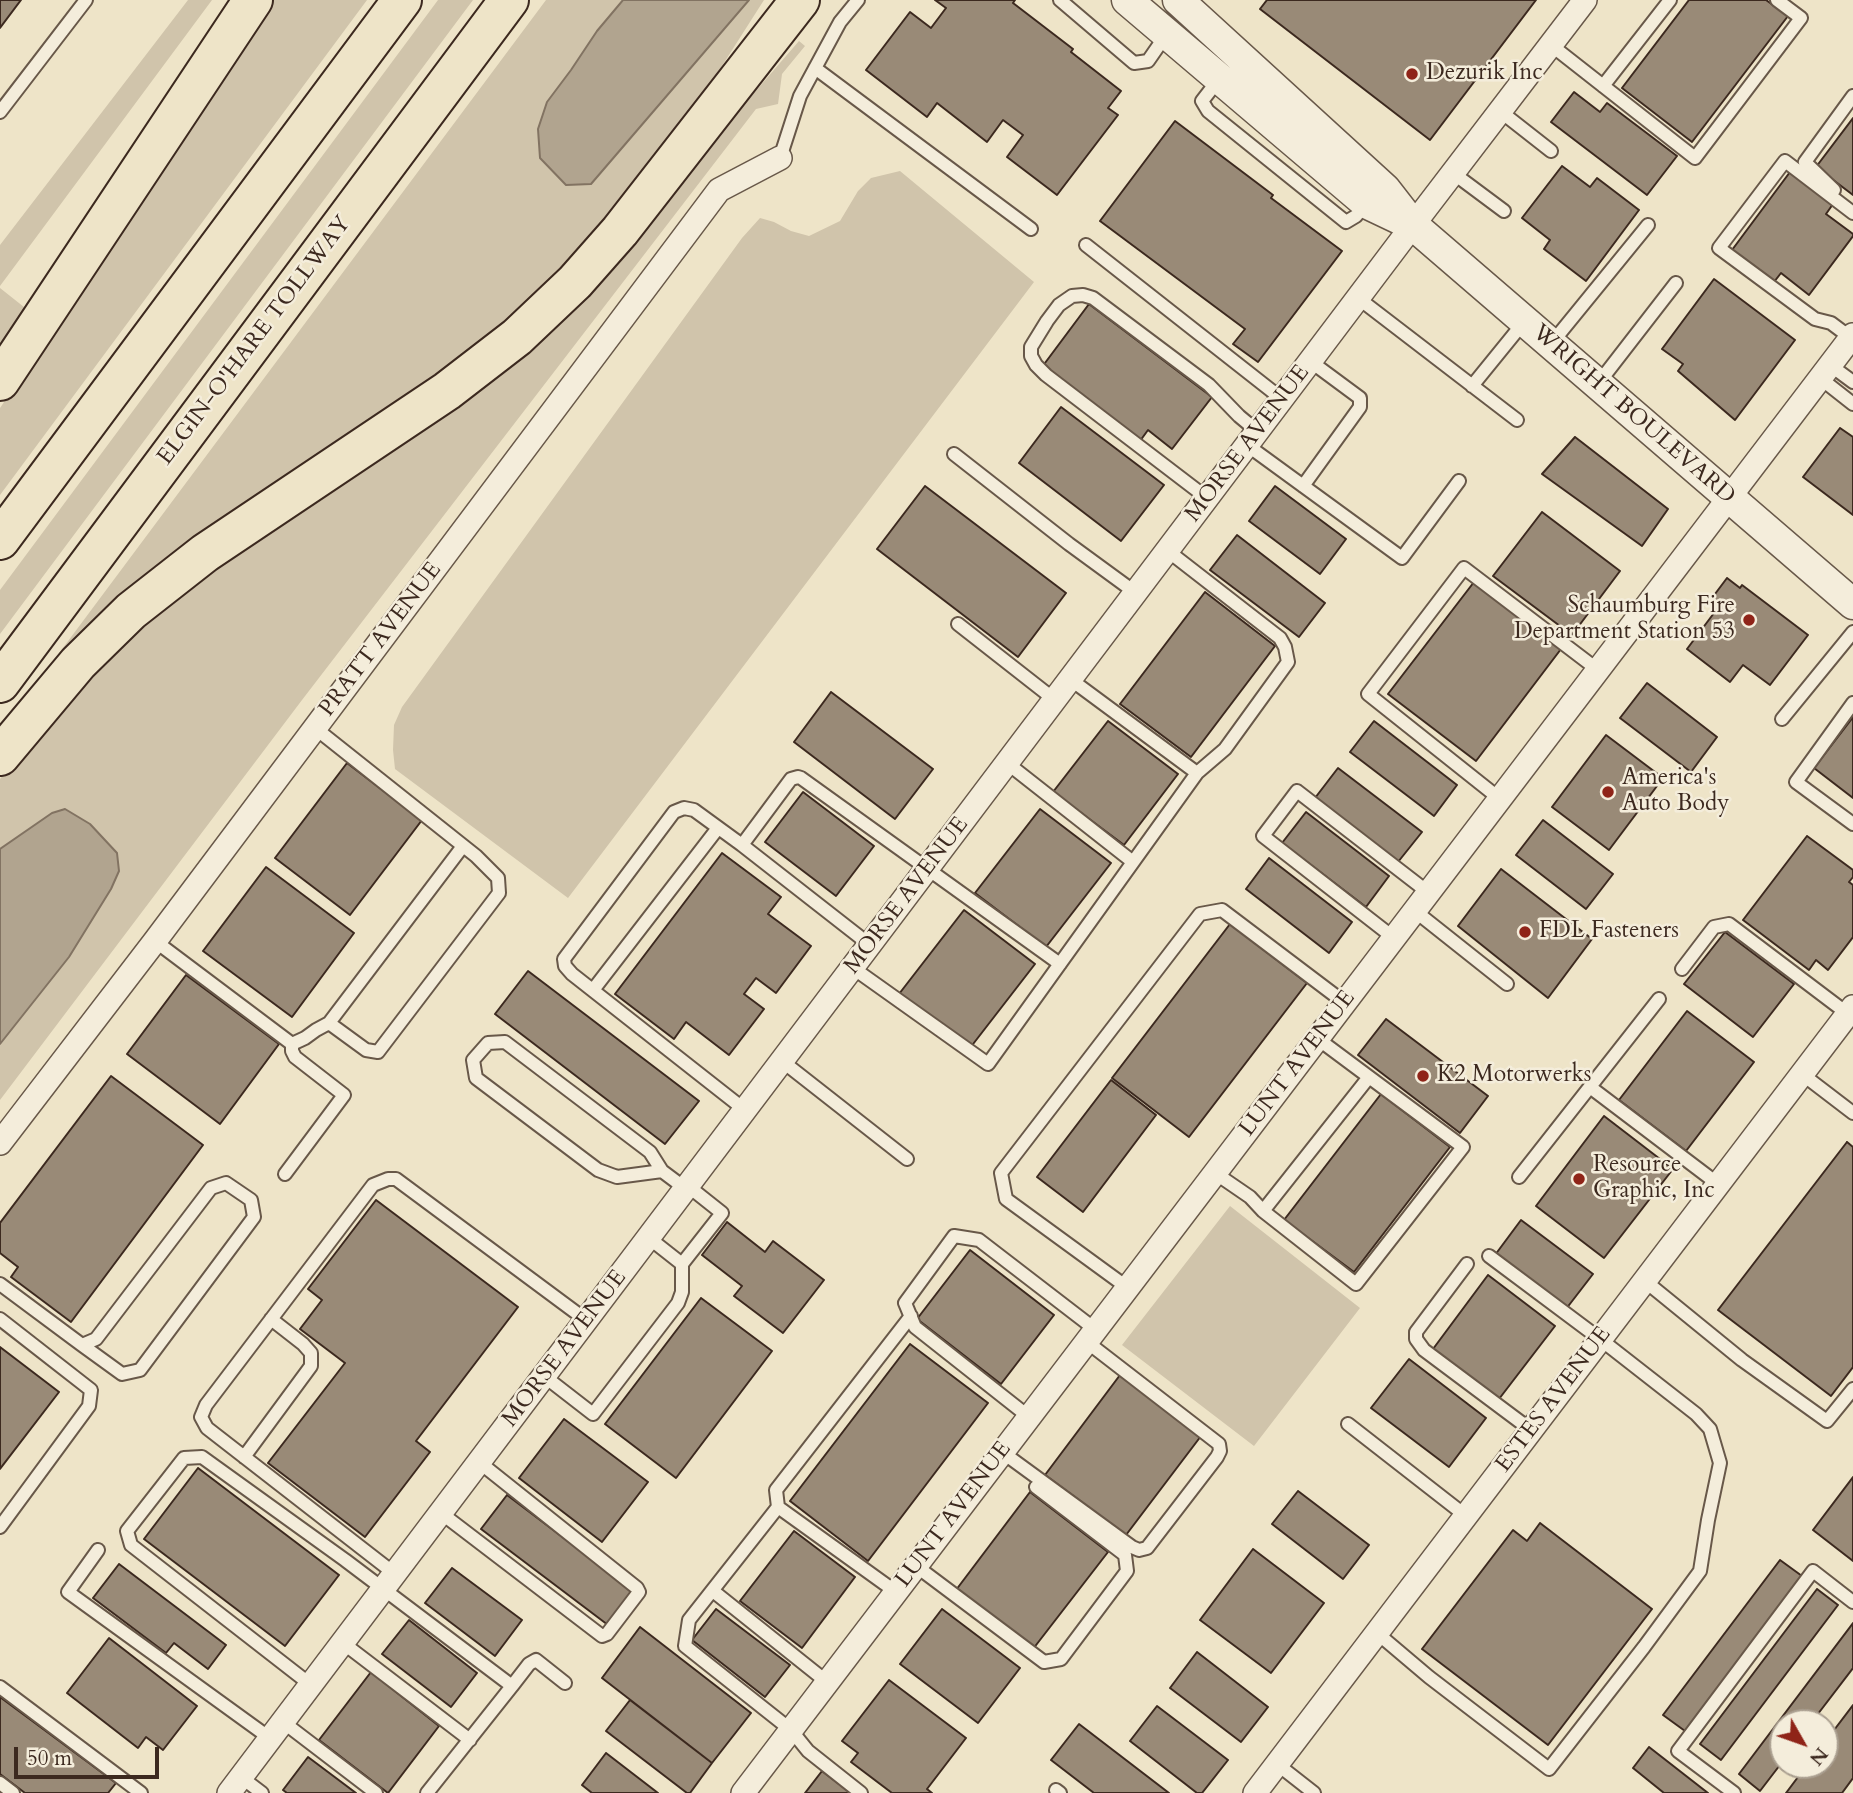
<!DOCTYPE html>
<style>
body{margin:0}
#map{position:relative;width:1853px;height:1793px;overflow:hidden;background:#eee4c8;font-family:Cardo,serif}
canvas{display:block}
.north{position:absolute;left:1769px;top:1709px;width:70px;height:70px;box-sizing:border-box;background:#f4eddb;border:2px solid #aa9f90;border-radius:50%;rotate:130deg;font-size:19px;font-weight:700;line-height:28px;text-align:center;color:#3c291f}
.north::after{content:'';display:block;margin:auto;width:24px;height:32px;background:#8f2418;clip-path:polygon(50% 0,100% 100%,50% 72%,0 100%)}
.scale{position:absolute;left:14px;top:1747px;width:145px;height:32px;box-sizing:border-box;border:4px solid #3c291f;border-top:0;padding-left:9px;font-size:21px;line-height:24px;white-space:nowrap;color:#3c291f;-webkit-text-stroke:5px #f4eddb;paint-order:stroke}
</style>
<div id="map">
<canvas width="1853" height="1793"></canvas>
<div class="north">N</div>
<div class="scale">50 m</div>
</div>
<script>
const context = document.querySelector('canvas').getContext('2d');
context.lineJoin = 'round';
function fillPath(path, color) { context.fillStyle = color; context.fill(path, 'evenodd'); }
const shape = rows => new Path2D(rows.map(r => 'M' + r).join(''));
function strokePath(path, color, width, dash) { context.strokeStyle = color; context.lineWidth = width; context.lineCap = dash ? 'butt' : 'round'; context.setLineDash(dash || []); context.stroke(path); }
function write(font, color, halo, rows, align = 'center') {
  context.font = font + ' Cardo,serif'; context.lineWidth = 5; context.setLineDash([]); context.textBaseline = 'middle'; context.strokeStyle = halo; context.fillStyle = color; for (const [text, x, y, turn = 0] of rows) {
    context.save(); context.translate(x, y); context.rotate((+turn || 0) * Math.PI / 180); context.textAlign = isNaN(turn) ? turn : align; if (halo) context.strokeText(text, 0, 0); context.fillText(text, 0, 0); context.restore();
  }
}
fillPath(shape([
 [188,0,212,0,0,286,0,245],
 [274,0,367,0,0,495,0,408],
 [438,0,473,0,0,634,0,590],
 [546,0,623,0,597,31,571,70,547,102,591,184,749,0,764,0,690,116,604,231,513,322,49,675,45,672],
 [799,41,805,46,782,74,778,104,756,109,302,700,0,1100,0,1044,69,957,111,889,119,871,116,853,90,824,52,813,0,849,0,779,65,701,165,602,444,410,721,131],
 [900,171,1034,282,568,898,395,769,393,750,394,725,402,707,742,238,760,218,774,222,791,231,809,236,840,221,858,191,871,178],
 [0,288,29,311,0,356],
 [1230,1206,1360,1308,1254,1446,1122,1345]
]), '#d0c4ab');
const water = shape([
 [623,0,749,0,591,184,566,185,540,158,538,129,547,102,571,70,597,31,623,0],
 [65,809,90,824,117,853,119,871,111,889,69,957,0,1044,0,849,52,813,65,809]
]);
fillPath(water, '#b1a48f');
strokePath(water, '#827362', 2);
const building = shape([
 [0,0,21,0,0,28,0,0],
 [935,0,1015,0,1013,3,1073,49,1071,52,1121,91,1108,108,1118,115,1057,195,1007,157,1023,135,1003,120,987,142,937,103,927,117,866,70,910,12,931,28,946,8,935,0],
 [1267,0,1536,0,1430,140,1260,9,1267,0],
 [1689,0,1766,0,1788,16,1692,142,1622,88,1689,0],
 [1574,92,1600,112,1607,103,1677,156,1647,195,1551,122,1574,92],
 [1853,118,1853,195,1816,167,1853,118],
 [1175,121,1273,195,1271,198,1342,251,1258,362,1233,344,1245,329,1100,221,1175,121],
 [1562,166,1590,187,1597,178,1639,210,1586,281,1544,249,1550,240,1522,218,1562,166],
 [1790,172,1833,204,1826,214,1853,234,1853,236,1809,295,1781,273,1774,282,1732,250,1790,172],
 [1714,279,1795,340,1735,420,1678,371,1683,364,1662,349,1714,279],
 [1089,304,1212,397,1172,449,1148,430,1140,441,1042,367,1089,304],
 [1061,407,1164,485,1121,541,1019,463,1061,407],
 [1840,428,1853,437,1853,515,1803,477,1840,428],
 [1575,437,1668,509,1642,546,1542,474,1575,437],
 [925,486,1066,593,1018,657,877,549,925,486],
 [1275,486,1346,539,1320,574,1249,521,1275,486],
 [1542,512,1620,571,1572,635,1493,576,1542,512],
 [1237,535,1325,603,1299,637,1210,570,1237,535],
 [1727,578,1740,588,1742,585,1808,635,1770,685,1743,665,1730,682,1687,649,1720,605,1712,598,1727,578],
 [1474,582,1561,649,1476,761,1388,694,1474,582],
 [1205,592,1275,646,1191,757,1120,704,1205,592],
 [1647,683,1717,737,1691,772,1620,718,1647,683],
 [831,692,933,769,895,819,794,742,831,692],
 [1853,717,1853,798,1814,768,1853,717],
 [1108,721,1178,774,1124,845,1053,792,1108,721],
 [1374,721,1457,785,1434,816,1350,752,1374,721],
 [1606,735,1663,778,1609,850,1552,807,1606,735],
 [347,763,422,820,350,915,275,858,347,763],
 [1338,768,1422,832,1398,862,1315,798,1338,768],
 [803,792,874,846,836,896,765,842,803,792],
 [1040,809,1111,863,1046,947,975,893,1040,809],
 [1306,812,1389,876,1366,907,1282,843,1306,812],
 [1543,820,1613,874,1586,909,1516,855,1543,820],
 [1807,836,1853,870,1853,877,1849,882,1853,885,1853,937,1828,970,1816,960,1809,970,1743,920,1807,836],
 [722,853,781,897,768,914,811,946,776,993,756,978,744,994,764,1009,729,1055,686,1022,674,1039,615,994,722,853],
 [1269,858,1352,922,1329,953,1246,889,1269,858],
 [266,867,354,933,292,1017,203,951,266,867],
 [1501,869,1592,939,1548,998,1458,926,1501,869],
 [964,910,1035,964,970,1048,899,994,964,910],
 [1230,924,1307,983,1189,1137,1112,1078,1230,924],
 [1725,932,1794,984,1753,1037,1684,984,1725,932],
 [528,971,699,1101,665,1144,495,1014,528,971],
 [186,975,279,1044,220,1124,127,1054,186,975],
 [1687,1011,1754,1062,1686,1151,1619,1100,1687,1011],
 [1386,1019,1488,1096,1460,1133,1358,1055,1386,1019],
 [111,1076,203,1145,71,1322,11,1277,18,1267,0,1253,0,1223,111,1076],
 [1111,1080,1156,1115,1083,1212,1037,1177,1111,1080],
 [1381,1094,1450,1147,1354,1272,1284,1220,1381,1094],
 [1604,1116,1673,1169,1604,1258,1536,1206,1604,1116],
 [1847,1142,1853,1147,1853,1367,1831,1396,1718,1310,1847,1142],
 [376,1200,518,1307,416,1441,430,1452,365,1537,268,1463,345,1363,300,1329,322,1300,308,1289,376,1200],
 [1521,1220,1593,1274,1566,1309,1495,1255,1521,1220],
 [727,1222,765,1252,773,1241,824,1280,783,1333,734,1296,742,1286,702,1255,727,1222],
 [970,1250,1054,1315,1001,1384,917,1319,970,1250],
 [1488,1275,1555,1326,1499,1399,1433,1349,1488,1275],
 [701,1298,772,1351,676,1478,605,1424,701,1298],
 [910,1344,988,1403,868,1561,790,1501,910,1344],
 [0,1347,59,1392,0,1469,0,1347],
 [1409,1359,1486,1418,1449,1467,1371,1408,1409,1359],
 [1120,1375,1201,1436,1126,1535,1045,1475,1120,1375],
 [564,1419,648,1482,602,1542,519,1478,564,1419],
 [198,1468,339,1575,285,1646,144,1539,198,1468],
 [1853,1477,1853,1561,1813,1530,1853,1477],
 [1298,1491,1369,1545,1343,1579,1272,1524,1298,1491],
 [1030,1492,1108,1552,1033,1649,956,1590,1030,1492],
 [507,1495,634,1591,608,1625,481,1529,507,1495],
 [1540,1523,1652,1609,1548,1745,1422,1649,1513,1530,1527,1541,1540,1523],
 [794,1531,855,1577,802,1648,740,1601,794,1531],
 [1253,1549,1324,1603,1271,1673,1200,1620,1253,1549],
 [1780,1560,1802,1576,1685,1731,1663,1715,1780,1560],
 [119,1564,226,1645,208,1669,174,1643,166,1653,93,1598,119,1564],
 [452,1568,522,1620,495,1656,425,1603,452,1568],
 [1817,1589,1838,1605,1721,1760,1700,1744,1817,1589],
 [716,1609,790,1665,765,1697,692,1640,716,1609],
 [942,1609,1020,1668,978,1723,900,1664,942,1609],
 [409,1620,477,1673,451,1707,382,1654,409,1620],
 [1853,1623,1853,1668,1811,1723,1783,1723,1783,1761,1760,1791,1739,1774,1853,1623],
 [640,1627,751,1713,712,1763,602,1678,640,1627],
 [109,1638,197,1706,163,1750,146,1737,138,1748,67,1693,109,1638],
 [1197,1652,1268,1707,1241,1742,1170,1688,1197,1652],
 [371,1672,439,1726,388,1793,319,1740,371,1672],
 [889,1680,966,1738,927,1789,932,1793,892,1793,851,1762,858,1753,842,1741,889,1680],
 [0,1697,116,1783,108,1793,25,1793,0,1774,0,1697],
 [630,1700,712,1763,690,1793,687,1793,606,1731,630,1700],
 [1853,1705,1853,1778,1842,1793,1786,1793,1807,1765,1825,1765,1825,1742,1853,1705],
 [1157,1706,1228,1760,1202,1793,1197,1793,1130,1741,1157,1706],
 [1079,1724,1169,1793,1094,1793,1051,1760,1079,1724],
 [1649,1747,1708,1793,1664,1793,1633,1768,1649,1747],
 [606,1753,658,1793,592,1793,582,1785,606,1753],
 [308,1757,356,1793,287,1793,283,1790,308,1757],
 [822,1771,851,1793,805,1793,822,1771]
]);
fillPath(building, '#998a77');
strokePath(building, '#3c291f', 2);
const service = shape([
 [1060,0,1134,63,1148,61,1166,35],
 [1551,45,1695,158,1801,18,1777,0],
 [815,68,1031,229],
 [1219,79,1202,101,1208,111,1346,222,1356,216,1366,204],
 [1603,86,1670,0],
 [1500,111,1551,151],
 [0,112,86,0],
 [780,158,800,96,840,22,858,0],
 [1453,173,1504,211],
 [1834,190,1805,162,1853,96],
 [1086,245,1282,399],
 [1358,298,1517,420],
 [1851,338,1831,323,1815,319,1719,248,1785,161,1853,213],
 [1551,344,1648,225],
 [1830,365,1853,382],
 [1820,378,1853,404],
 [1597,385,1676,283],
 [1472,386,1524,322],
 [1247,445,1402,558,1459,481],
 [954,454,1069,544,1136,593],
 [1303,486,1360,407,1360,398,1310,361],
 [1207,498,1046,375,1036,365,1031,356,1031,347,1047,321,1059,305,1072,296,1083,295,1093,298,1209,385,1239,416,1257,431],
 [1168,551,1280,638,1285,647,1288,662,1225,749,1197,773],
 [958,624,1055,700],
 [1853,703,1796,782,1853,824],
 [1782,719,1853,632],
 [1007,763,1133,862],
 [1500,799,1368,694,1464,568,1598,670],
 [742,845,694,810,684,808,674,812,564,959,565,966,572,974,745,1110],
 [1415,911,1507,984],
 [1394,938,1263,836,1297,791,1429,893],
 [155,941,292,1044,305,1038,316,1030,329,1023,366,1050,378,1052,499,893,498,878,476,856,315,728],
 [870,945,742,845,791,779,798,777,801,778,1060,964],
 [853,968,988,1064,1197,773,1070,679],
 [1682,969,1714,927,1729,924,1848,1014],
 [593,990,718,828],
 [329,1023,463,846],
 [782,1061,907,1159],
 [1802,1074,1853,1113],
 [1590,1087,1718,1184],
 [662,1171,617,1177,598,1170,476,1078,473,1060,488,1043,505,1042,650,1152,662,1171,686,1189],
 [1215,1173,1250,1197,1263,1211,1356,1284,1463,1147,1318,1039],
 [285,1174,344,1095,295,1057,292,1051,292,1044],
 [1519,1177,1659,999],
 [1263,1211,1369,1077],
 [649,1238,682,1264,722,1213,688,1186],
 [1467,1264,1416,1332,1416,1339,1424,1350,1531,1430],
 [1645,1281,1742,1360,1827,1421,1853,1389],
 [0,1284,82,1345,122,1374,140,1370,254,1217,251,1200,226,1183,211,1188,96,1339,82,1345],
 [1128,1288,1006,1199,1001,1173,1200,914,1222,910,1345,1003],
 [0,1319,91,1390,89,1406,0,1527],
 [544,1376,593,1414,678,1303,682,1292,682,1264],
 [1029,1417,915,1327,905,1303,954,1236,979,1240,1096,1330],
 [1348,1424,1466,1516],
 [1002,1452,1132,1547,1139,1550,1147,1548,1217,1457,1220,1451,1219,1444,1087,1342],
 [244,1457,311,1366,311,1353,303,1344,271,1319],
 [778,1507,689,1620,685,1646,791,1730,808,1751,861,1793],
 [441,1513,602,1636,607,1634,639,1592,637,1588,479,1462],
 [98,1550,68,1592,271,1739],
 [916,1566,1044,1662,1061,1659,1127,1571,1125,1555,1036,1487],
 [395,1574,207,1428,201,1417,206,1405,373,1185,388,1179,396,1179,586,1320],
 [713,1591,827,1682],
 [896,1592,778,1507,776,1490,911,1316],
 [1377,1633,1429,1677,1549,1769,1644,1647,1700,1571,1708,1520,1720,1463,1710,1429,1696,1414,1600,1339,1489,1256],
 [343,1643,470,1740],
 [311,1685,131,1545,127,1531,184,1458,202,1457,345,1560,512,1686,427,1793],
 [512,1686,529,1664,536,1660,565,1683],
 [0,1687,141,1793],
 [283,1722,376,1793],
 [1277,1764,1314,1793],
 [241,1777,262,1793],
 [0,1783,13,1793],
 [1056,1790,1060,1793],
 [1734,1793,1678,1751,1813,1571,1853,1602]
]);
const minor = shape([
 [0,1143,155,941,719,190,780,158],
 [229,1793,1413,225,1585,0],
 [743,1793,1853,335],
 [1255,1793,1853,1007]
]);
const tertiary = shape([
 [1127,0,1366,203,1406,222],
 [1178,0,1385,189,1413,225,1853,604]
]);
const motorway = shape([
 [0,381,253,0],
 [0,540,402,0],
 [0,683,509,0],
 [0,756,78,663,131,611,205,553,447,391,517,337,575,282,620,231,800,0]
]);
strokePath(service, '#685849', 16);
strokePath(minor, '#685849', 26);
strokePath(tertiary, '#685849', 33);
strokePath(motorway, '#3c291f', 42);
strokePath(service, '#f4eddb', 12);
strokePath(minor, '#f4eddb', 23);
strokePath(tertiary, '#f4eddb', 30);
strokePath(motorway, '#eee4c8', 38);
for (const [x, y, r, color] of [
 [1412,74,7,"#8f2418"],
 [1749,620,7,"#8f2418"],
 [1608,792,7,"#8f2418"],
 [1525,932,7,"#8f2418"],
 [1423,1076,7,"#8f2418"],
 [1579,1179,7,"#8f2418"]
]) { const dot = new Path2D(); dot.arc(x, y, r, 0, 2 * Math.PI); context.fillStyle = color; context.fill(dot); strokePath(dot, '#f4eddb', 2.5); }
write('23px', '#3c291f', '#f4eddb', [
 ["Dezurik Inc",1426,74],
 ["Schaumburg Fire",1735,607,"right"],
 ["Department Station 53",1735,633,"right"],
 ["America's",1622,779],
 ["Auto Body",1622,805],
 ["FDL Fasteners",1539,932],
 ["K2 Motorwerks",1437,1076],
 ["Resource",1593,1166],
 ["Graphic, Inc",1593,1192]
], 'left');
write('23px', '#3c291f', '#f4eddb', [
 ["ELGIN-O'HARE TOLLWAY",255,341,-53],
 ["WRIGHT BOULEVARD",1633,415,41],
 ["MORSE AVENUE",1248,444,-53],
 ["PRATT AVENUE",381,640,-53],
 ["MORSE AVENUE",907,896,-53],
 ["LUNT AVENUE",1298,1064,-53],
 ["MORSE AVENUE",565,1349,-53],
 ["ESTES AVENUE",1554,1400,-53],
 ["LUNT AVENUE",954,1515,-53]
]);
</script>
